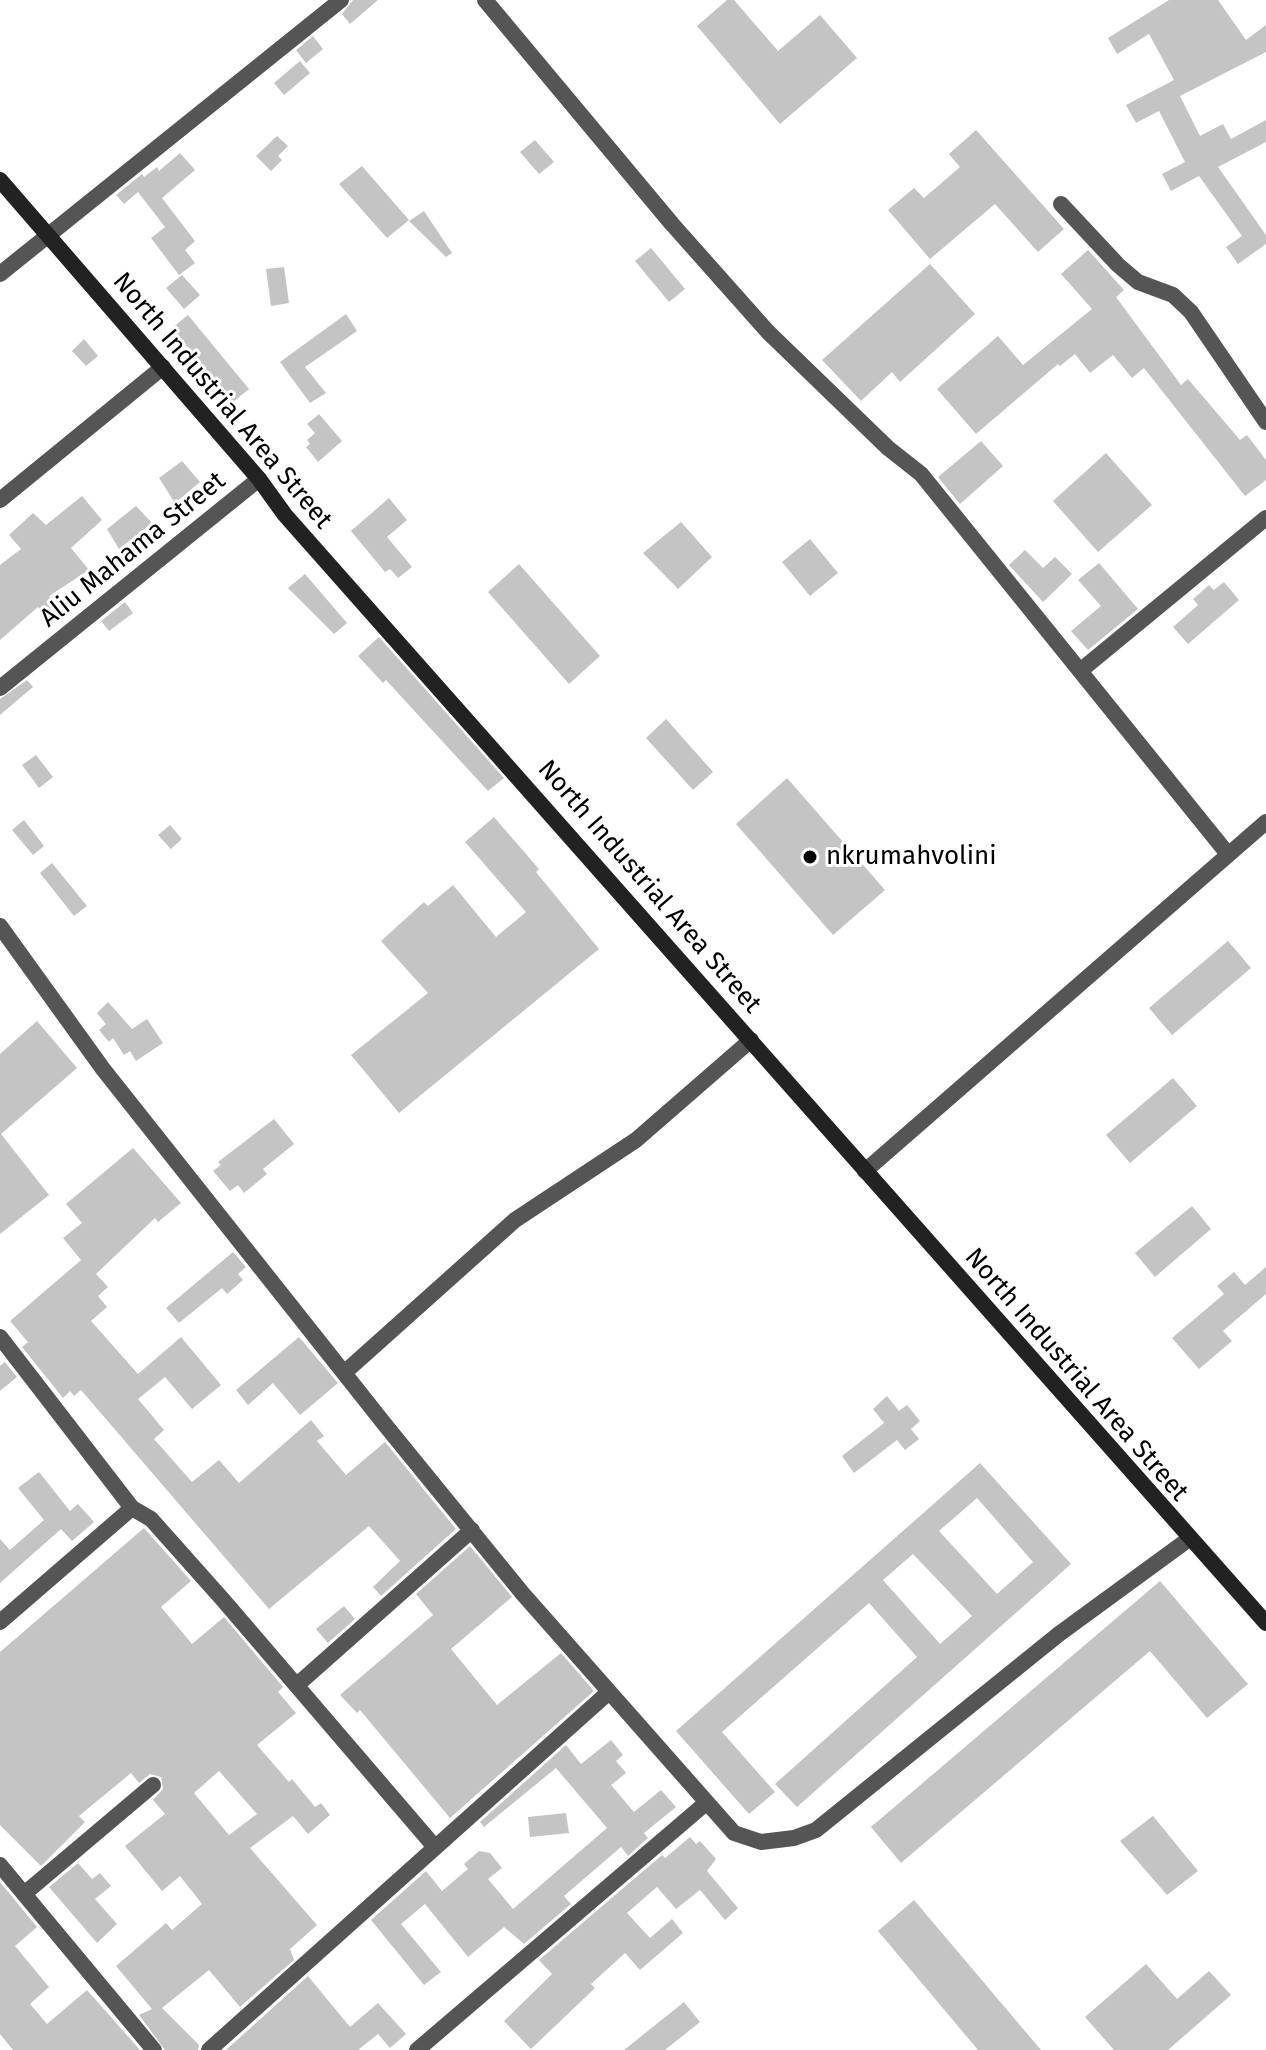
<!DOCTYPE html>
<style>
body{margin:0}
canvas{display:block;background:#fff}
</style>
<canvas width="1266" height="2050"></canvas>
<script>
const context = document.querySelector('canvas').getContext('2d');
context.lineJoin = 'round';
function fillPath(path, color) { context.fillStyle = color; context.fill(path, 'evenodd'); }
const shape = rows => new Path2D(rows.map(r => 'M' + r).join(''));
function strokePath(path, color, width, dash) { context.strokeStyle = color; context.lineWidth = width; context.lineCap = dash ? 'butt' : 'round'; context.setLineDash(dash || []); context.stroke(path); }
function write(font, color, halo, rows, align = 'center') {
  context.font = font + ' "Fira Sans",sans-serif'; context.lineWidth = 6; context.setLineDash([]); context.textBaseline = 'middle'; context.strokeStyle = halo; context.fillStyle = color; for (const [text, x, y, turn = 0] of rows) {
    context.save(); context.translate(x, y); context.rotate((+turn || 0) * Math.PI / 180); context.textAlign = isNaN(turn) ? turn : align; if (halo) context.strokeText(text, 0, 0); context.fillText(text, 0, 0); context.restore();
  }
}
fillPath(shape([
 [378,0,350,24,342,14,353,0],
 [727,0,734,0,778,51,820,15,857,58,780,124,697,26],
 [1169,0,1218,0,1246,40,1266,25,1266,52,1180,96,1200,136,1223,124,1231,139,1266,120,1266,142,1218,167,1266,235,1266,244,1238,264,1226,247,1242,236,1199,176,1171,191,1162,174,1185,162,1159,111,1136,123,1126,105,1174,80,1149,34,1117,54,1108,38],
 [313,36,323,49,306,63,296,50],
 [300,61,310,73,284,95,274,83],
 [976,130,1064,229,1038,252,995,204,930,259,888,210,914,188,924,198,960,167,949,154],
 [277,136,288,146,278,156,282,160,271,171,256,156],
 [535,140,554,162,539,174,520,152],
 [180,153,195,170,162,198,195,241,185,250,195,263,179,275,151,238,165,227,138,192,124,204,116,195,142,174,144,177,157,167,159,171],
 [362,166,409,220,387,238,339,184],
 [424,211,452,253,446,257,409,221],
 [651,248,685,289,669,302,635,261],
 [1088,250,1124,290,1116,297,1181,385,1188,379,1240,440,1247,435,1266,460,1266,480,1245,496,1144,368,1132,378,1113,355,1090,373,1075,354,1060,366,1058,364,976,434,937,389,998,336,1023,365,1092,309,1061,274],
 [930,264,975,314,900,382,892,372,861,401,822,360],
 [284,267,289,303,271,306,266,269],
 [182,275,200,295,184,309,166,288],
 [346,314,357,331,305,367,326,393,310,403,280,362],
 [188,315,249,389,233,402,172,328],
 [84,339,98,356,86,366,72,351],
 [319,414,342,441,318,462,306,447,310,444,307,440,315,433,307,424],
 [981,441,1003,466,960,504,938,477],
 [1106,453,1152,505,1098,552,1053,501],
 [182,461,200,482,175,503,159,478],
 [82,496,102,520,71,548,89,570,49,596,55,604,44,615,38,607,0,640,0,565,21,549,9,535,33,513,46,525],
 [389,498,407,520,387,537,412,567,398,578,390,569,385,572,351,531],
 [136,506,152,523,119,549,107,529],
 [681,522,712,557,678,589,643,553],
 [810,539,838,573,810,596,782,562],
 [1025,550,1043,568,1055,557,1072,574,1043,602,1009,565],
 [1099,563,1138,609,1088,650,1071,631,1101,606,1078,580],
 [519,564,600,656,569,684,488,592],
 [305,574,347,623,334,634,288,588],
 [1224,582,1239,600,1188,644,1173,627,1198,605,1193,599,1209,585,1214,590],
 [125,602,133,613,109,631,101,621],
 [379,637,504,778,488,791,386,680,383,683,358,656],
 [27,680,33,687,0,715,0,699],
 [666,719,713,772,693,790,646,738],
 [36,755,53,777,39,788,22,765],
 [787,778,885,890,833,935,736,824],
 [494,817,539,869,536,872,599,949,399,1113,351,1055,428,993,381,941,424,902,428,906,453,885,496,937,526,912,465,842],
 [24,820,44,846,33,855,12,830],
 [170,825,182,839,171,849,158,835],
 [52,863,87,906,74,916,40,873],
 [1228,941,1251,968,1172,1035,1149,1008],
 [108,1002,132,1029,147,1019,163,1043,136,1061,130,1051,124,1055,113,1038,109,1042,99,1030,106,1024,97,1013],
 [37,1021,77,1068,1,1134,49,1195,0,1234,0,1054],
 [1173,1078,1197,1106,1130,1163,1106,1135],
 [274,1119,294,1144,263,1169,267,1174,244,1193,238,1185,230,1191,213,1171,221,1165,218,1162],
 [133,1148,181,1203,158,1222,155,1218,96,1274,108,1287,98,1296,107,1307,91,1321,138,1374,181,1337,221,1385,192,1409,165,1377,138,1399,164,1430,154,1439,192,1482,219,1460,239,1483,311,1420,324,1436,317,1441,346,1475,385,1442,456,1529,381,1596,373,1587,400,1561,369,1526,269,1609,81,1390,74,1396,70,1391,63,1398,22,1347,28,1342,10,1321,81,1260,63,1238,82,1223,66,1204],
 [1192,1206,1211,1229,1155,1277,1135,1253],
 [233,1252,246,1267,238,1274,243,1280,227,1294,222,1288,179,1323,166,1308],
 [1266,1267,1266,1294,1223,1331,1232,1341,1199,1369,1172,1338,1224,1294,1217,1286,1234,1272,1245,1285],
 [299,1337,338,1383,300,1415,273,1383,248,1405,236,1390],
 [5,1362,17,1377,0,1391,0,1366],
 [887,1396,899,1411,907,1405,920,1421,911,1429,919,1439,905,1450,897,1440,854,1473,842,1456,884,1423,873,1409],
 [980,1463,1071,1564,797,1807,775,1784,917,1657,869,1603,722,1732,775,1792,749,1814,676,1731],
 [977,1498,1033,1562,997,1594,939,1531],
 [913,1554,972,1616,940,1644,883,1580],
 [39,1472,70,1511,78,1504,94,1522,72,1541,61,1529,0,1583,0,1539,10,1550,44,1520,18,1488],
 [144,1528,191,1581,161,1607,192,1644,224,1617,283,1687,278,1692,296,1713,257,1745,289,1782,292,1779,315,1807,321,1803,330,1815,308,1834,293,1816,250,1848,317,1925,290,1949,294,1960,240,2007,209,1970,162,2008,199,2045,198,2050,165,2050,139,2015,152,2009,116,1966,166,1923,172,1930,202,1904,180,1876,162,1891,125,1846,165,1814,153,1800,163,1789,161,1777,150,1774,139,1783,131,1773,79,1816,85,1822,41,1866,0,1825,0,1652],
 [219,1771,257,1814,229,1835,194,1793],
 [470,1546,512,1597,451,1649,497,1705,561,1653,594,1691,450,1818,360,1710,357,1713,340,1695,433,1615,416,1594],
 [1160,1581,1248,1684,1207,1718,1150,1651,901,1863,871,1827],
 [344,1606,355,1619,328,1643,316,1629],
 [611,1740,623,1755,616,1761,626,1773,611,1785,634,1812,661,1790,676,1807,644,1833,648,1838,628,1856,621,1847,564,1896,571,1904,524,1944,504,1927,468,1957,425,1904,401,1924,441,1972,424,1985,371,1920,426,1871,442,1891,468,1869,464,1864,479,1851,490,1853,502,1868,488,1879,513,1909,607,1828,556,1768,484,1827,480,1822,566,1745,581,1764],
 [566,1813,569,1833,530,1837,528,1817],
 [1153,1816,1198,1871,1167,1895,1120,1841],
 [690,1837,696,1844,700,1841,716,1859,707,1871,738,1908,725,1920,700,1890,676,1909,657,1887,627,1913,650,1938,672,1919,683,1933,640,1970,625,1953,591,1984,595,1988,531,2049,504,2021,552,1974,539,1960,662,1855,665,1858],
 [78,1863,92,1879,100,1873,111,1886,95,1899,117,1924,97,1943,49,1887],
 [0,1882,37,1927,15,1946,49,1987,30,2004,47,2024,87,1990,140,2050,13,2050,0,2034],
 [914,1900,1041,2050,978,2050,878,1931],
 [1146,1964,1177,1999,1209,1971,1231,1995,1168,2050,1114,2050,1085,2017],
 [308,1976,350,2027,378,2003,406,2034,390,2048,378,2034,358,2050,226,2050],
 [684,2002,700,2022,665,2050,624,2050]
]), '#c4c4c4');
strokePath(shape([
 [485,0,672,224,768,332,888,448,921,474,1227,853],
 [1061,204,1118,265,1138,282,1173,295,1191,312,1266,422],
 [0,274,341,0],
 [0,500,163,367],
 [1080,671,1266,518],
 [0,688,259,479],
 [0,926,103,1069,386,1426,523,1594,734,1833,761,1842,794,1838,816,1830,1059,1634,1189,1539],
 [865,1171,1266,822],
 [0,1337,132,1508,151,1519,224,1601,434,1846],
 [344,1373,515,1220,636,1140,751,1040],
 [0,1622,132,1508],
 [297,1685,472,1530],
 [0,1865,154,2050],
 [24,1894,153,1785],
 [209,2050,609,1692],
 [417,2050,706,1803]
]), '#555', 16);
strokePath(shape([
 [0,180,259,479,285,515,1266,1623]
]), '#222', 16);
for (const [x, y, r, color] of [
 [810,857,8,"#000"]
]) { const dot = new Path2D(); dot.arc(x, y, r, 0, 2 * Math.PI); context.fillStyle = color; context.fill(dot); strokePath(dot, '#fff', 3); }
write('26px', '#000', '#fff', [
 ["North Industrial Area Street",222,401,50],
 ["Aliu Mahama Street",133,550,-39],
 ["North Industrial Area Street",649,887,49],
 ["North Industrial Area Street",1076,1375,49]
]);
write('26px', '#000', '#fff', [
 ["nkrumahvolini",826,857]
], 'left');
</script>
